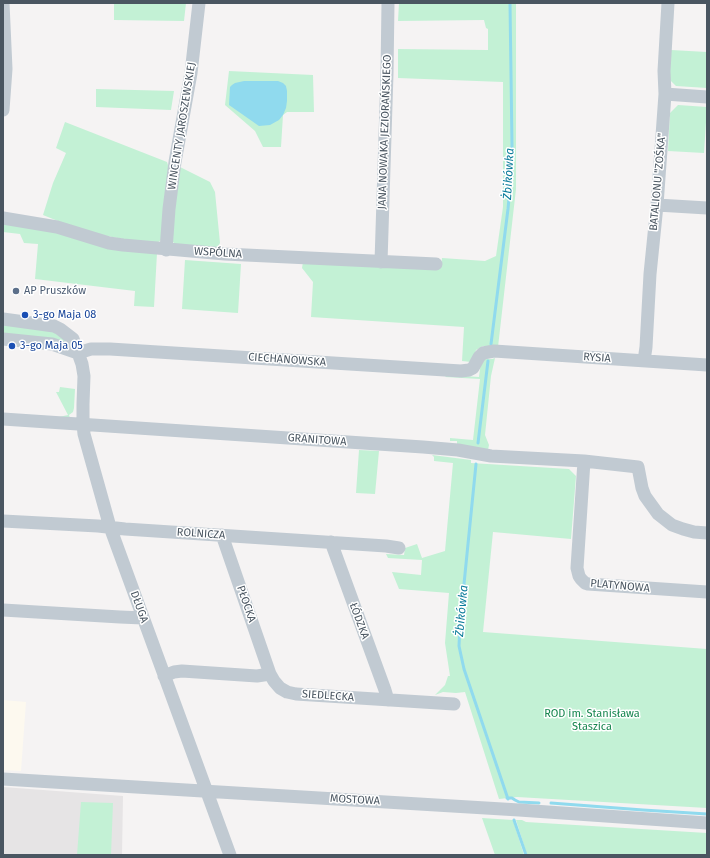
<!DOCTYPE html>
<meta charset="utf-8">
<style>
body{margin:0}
#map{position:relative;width:710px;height:858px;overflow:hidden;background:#f5f3f3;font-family:"Fira Sans",sans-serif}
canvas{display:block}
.frame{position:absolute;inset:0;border:4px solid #4a5661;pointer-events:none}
</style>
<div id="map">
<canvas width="710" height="858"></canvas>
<div class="frame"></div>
</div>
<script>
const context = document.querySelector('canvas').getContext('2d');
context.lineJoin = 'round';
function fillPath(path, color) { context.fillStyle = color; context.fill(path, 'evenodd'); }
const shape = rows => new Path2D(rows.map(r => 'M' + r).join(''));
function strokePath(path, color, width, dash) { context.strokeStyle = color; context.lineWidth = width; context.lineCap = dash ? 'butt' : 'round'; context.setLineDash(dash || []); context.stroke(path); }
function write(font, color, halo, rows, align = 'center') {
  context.font = font + ' "Fira Sans",sans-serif'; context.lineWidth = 3; context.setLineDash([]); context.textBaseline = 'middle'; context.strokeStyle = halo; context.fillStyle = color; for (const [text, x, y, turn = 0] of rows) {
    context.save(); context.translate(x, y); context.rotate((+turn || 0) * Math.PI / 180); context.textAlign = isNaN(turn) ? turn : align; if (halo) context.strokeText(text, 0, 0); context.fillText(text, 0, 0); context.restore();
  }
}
fillPath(shape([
 [3,700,26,702,21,771,3,770]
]), '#fdf9ef');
fillPath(shape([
 [3,787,123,796,122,855,3,855]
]), '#e6e4e5');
fillPath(shape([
 [114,3,186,3,184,21,114,20],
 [399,3,516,3,516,189,498,347,483,346,476,350,474,357,471,362,462,361,464,327,311,317,313,282,302,268,303,262,441,267,442,258,485,261,496,256,503,207,503,82,398,78,398,49,488,50,488,29,486,28,484,20,398,21],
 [671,50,707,52,707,88,676,86,669,79],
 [229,71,313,75,314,112,287,112,283,115,281,147,263,147,255,131,225,105],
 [96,89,174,91,171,110,96,107],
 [678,105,707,107,704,153,668,151,670,113],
 [65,122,167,162,169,168,161,240,157,243,150,244,85,232,43,215,53,183,66,153,56,148],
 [178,166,210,182,215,192,220,243,217,248,175,244,172,241],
 [3,222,157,253,154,307,134,306,135,291,35,279,38,244,24,243,20,234,3,232],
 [185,260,241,264,238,313,182,309],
 [3,324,44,328,68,339,66,343,3,334],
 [495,358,491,376,485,435,489,445,488,450,457,445,457,441,450,441,450,438,473,440,480,379,445,377,447,375,479,377,481,361,483,359,492,359],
 [60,387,75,389,74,408,73,412,69,415,70,418,59,417,68,415,56,392,59,392],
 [359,450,379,451,375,494,356,493],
 [432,455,471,460,471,463,569,469,576,476,571,539,493,532,483,632,707,649,707,808,517,797,499,799,465,692,456,693,443,692,435,695,445,685,448,676,450,676,445,643,449,593,399,589,392,572,421,575,422,560,388,558,386,554,404,555,405,548,417,544,422,558,445,551,453,463,434,461,434,457],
 [81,802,113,803,111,855,77,855],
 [482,818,513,820,524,855,495,855],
 [516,820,522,820,526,822,707,833,707,855,527,855]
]), '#c3f1d5');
fillPath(shape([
 [244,81,278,81,283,83,286,86,287,91,287,101,286,108,283,115,279,120,270,125,259,126,229,105,230,87,232,85,235,83]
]), '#90daee');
strokePath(shape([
 [491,344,508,209,511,177,512,146,510,3],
 [478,443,488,361],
 [476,464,460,624,459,646,464,669,508,799],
 [507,798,512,798,515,800,519,802,539,803],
 [551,803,643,810,707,814],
 [514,820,526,855]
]), '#90daee', 3);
strokePath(shape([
 [3,3,6,69,3,110],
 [665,94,707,97],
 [657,205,707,208],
 [3,218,57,227,109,243,123,245,225,254,436,264],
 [166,250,169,209,175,162,191,73,199,3],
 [381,262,387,73,388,3],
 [3,319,54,326,60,329,73,339,82,364,84,376,83,404,83,424,84,434,110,527,230,855],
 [3,339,52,344,78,353,91,349,110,349,461,371,469,370,473,368,479,357,483,353,494,351,707,365],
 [644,361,646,347,650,274,657,205,665,94,664,71,668,3],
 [3,419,423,447,458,450,491,456,584,461,638,467,642,488,645,496,658,514,672,525,683,529,694,532,707,533],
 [584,461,577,568,579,576,581,579,585,583,588,584,707,592],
 [3,521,98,526,125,529,386,546,399,548],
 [222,535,270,674],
 [331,542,385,690,388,700],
 [3,610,120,617,143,618],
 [164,676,174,672,182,671,257,676,270,674,274,681,280,688,287,692,296,694,454,704],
 [3,779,519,810,707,823]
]), '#c1cad2', 13);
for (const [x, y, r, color] of [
 [16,291,4,"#5c6f8a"],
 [25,315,4,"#1a4fb4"],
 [12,346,4,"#1a4fb4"]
]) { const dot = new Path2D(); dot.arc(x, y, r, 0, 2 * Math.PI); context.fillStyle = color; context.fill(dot); strokePath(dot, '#fff', 1.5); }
write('11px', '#4a5661', '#fff', [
 ["WINCENTY JAROSZEWSKIEJ",182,126,-81],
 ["JANA NOWAKA JEZIORAŃSKIEGO",385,132,-88],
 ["BATALIONU \"ZOŚKA\"",658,182,-85],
 ["WSPÓLNA",218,253,4],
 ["RYSIA",597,358,4],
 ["CIECHANOWSKA",287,360,4],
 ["GRANITOWA",317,440,4],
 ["ROLNICZA",201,534,4],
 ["PLATYNOWA",620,586,5],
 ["PŁOCKA",246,604,71],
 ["DŁUGA",139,607,70],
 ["ŁÓDZKA",359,621,70],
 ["SIEDLECKA",328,696,4],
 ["MOSTOWA",355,800,3]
]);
write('11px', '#4e5e75', '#fff', [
 ["AP Pruszków",24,291]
], 'left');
write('11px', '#164399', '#fff', [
 ["3-go Maja 08",33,315],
 ["3-go Maja 05",20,346]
], 'left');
write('11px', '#17864f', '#fff', [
 ["ROD im. Stanisława",592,714],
 ["Staszica",592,727]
]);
write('italic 12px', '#0c7c9b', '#fff', [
 ["Żbikówka",509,174,-87],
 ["Żbikówka",462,611,-85]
]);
</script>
